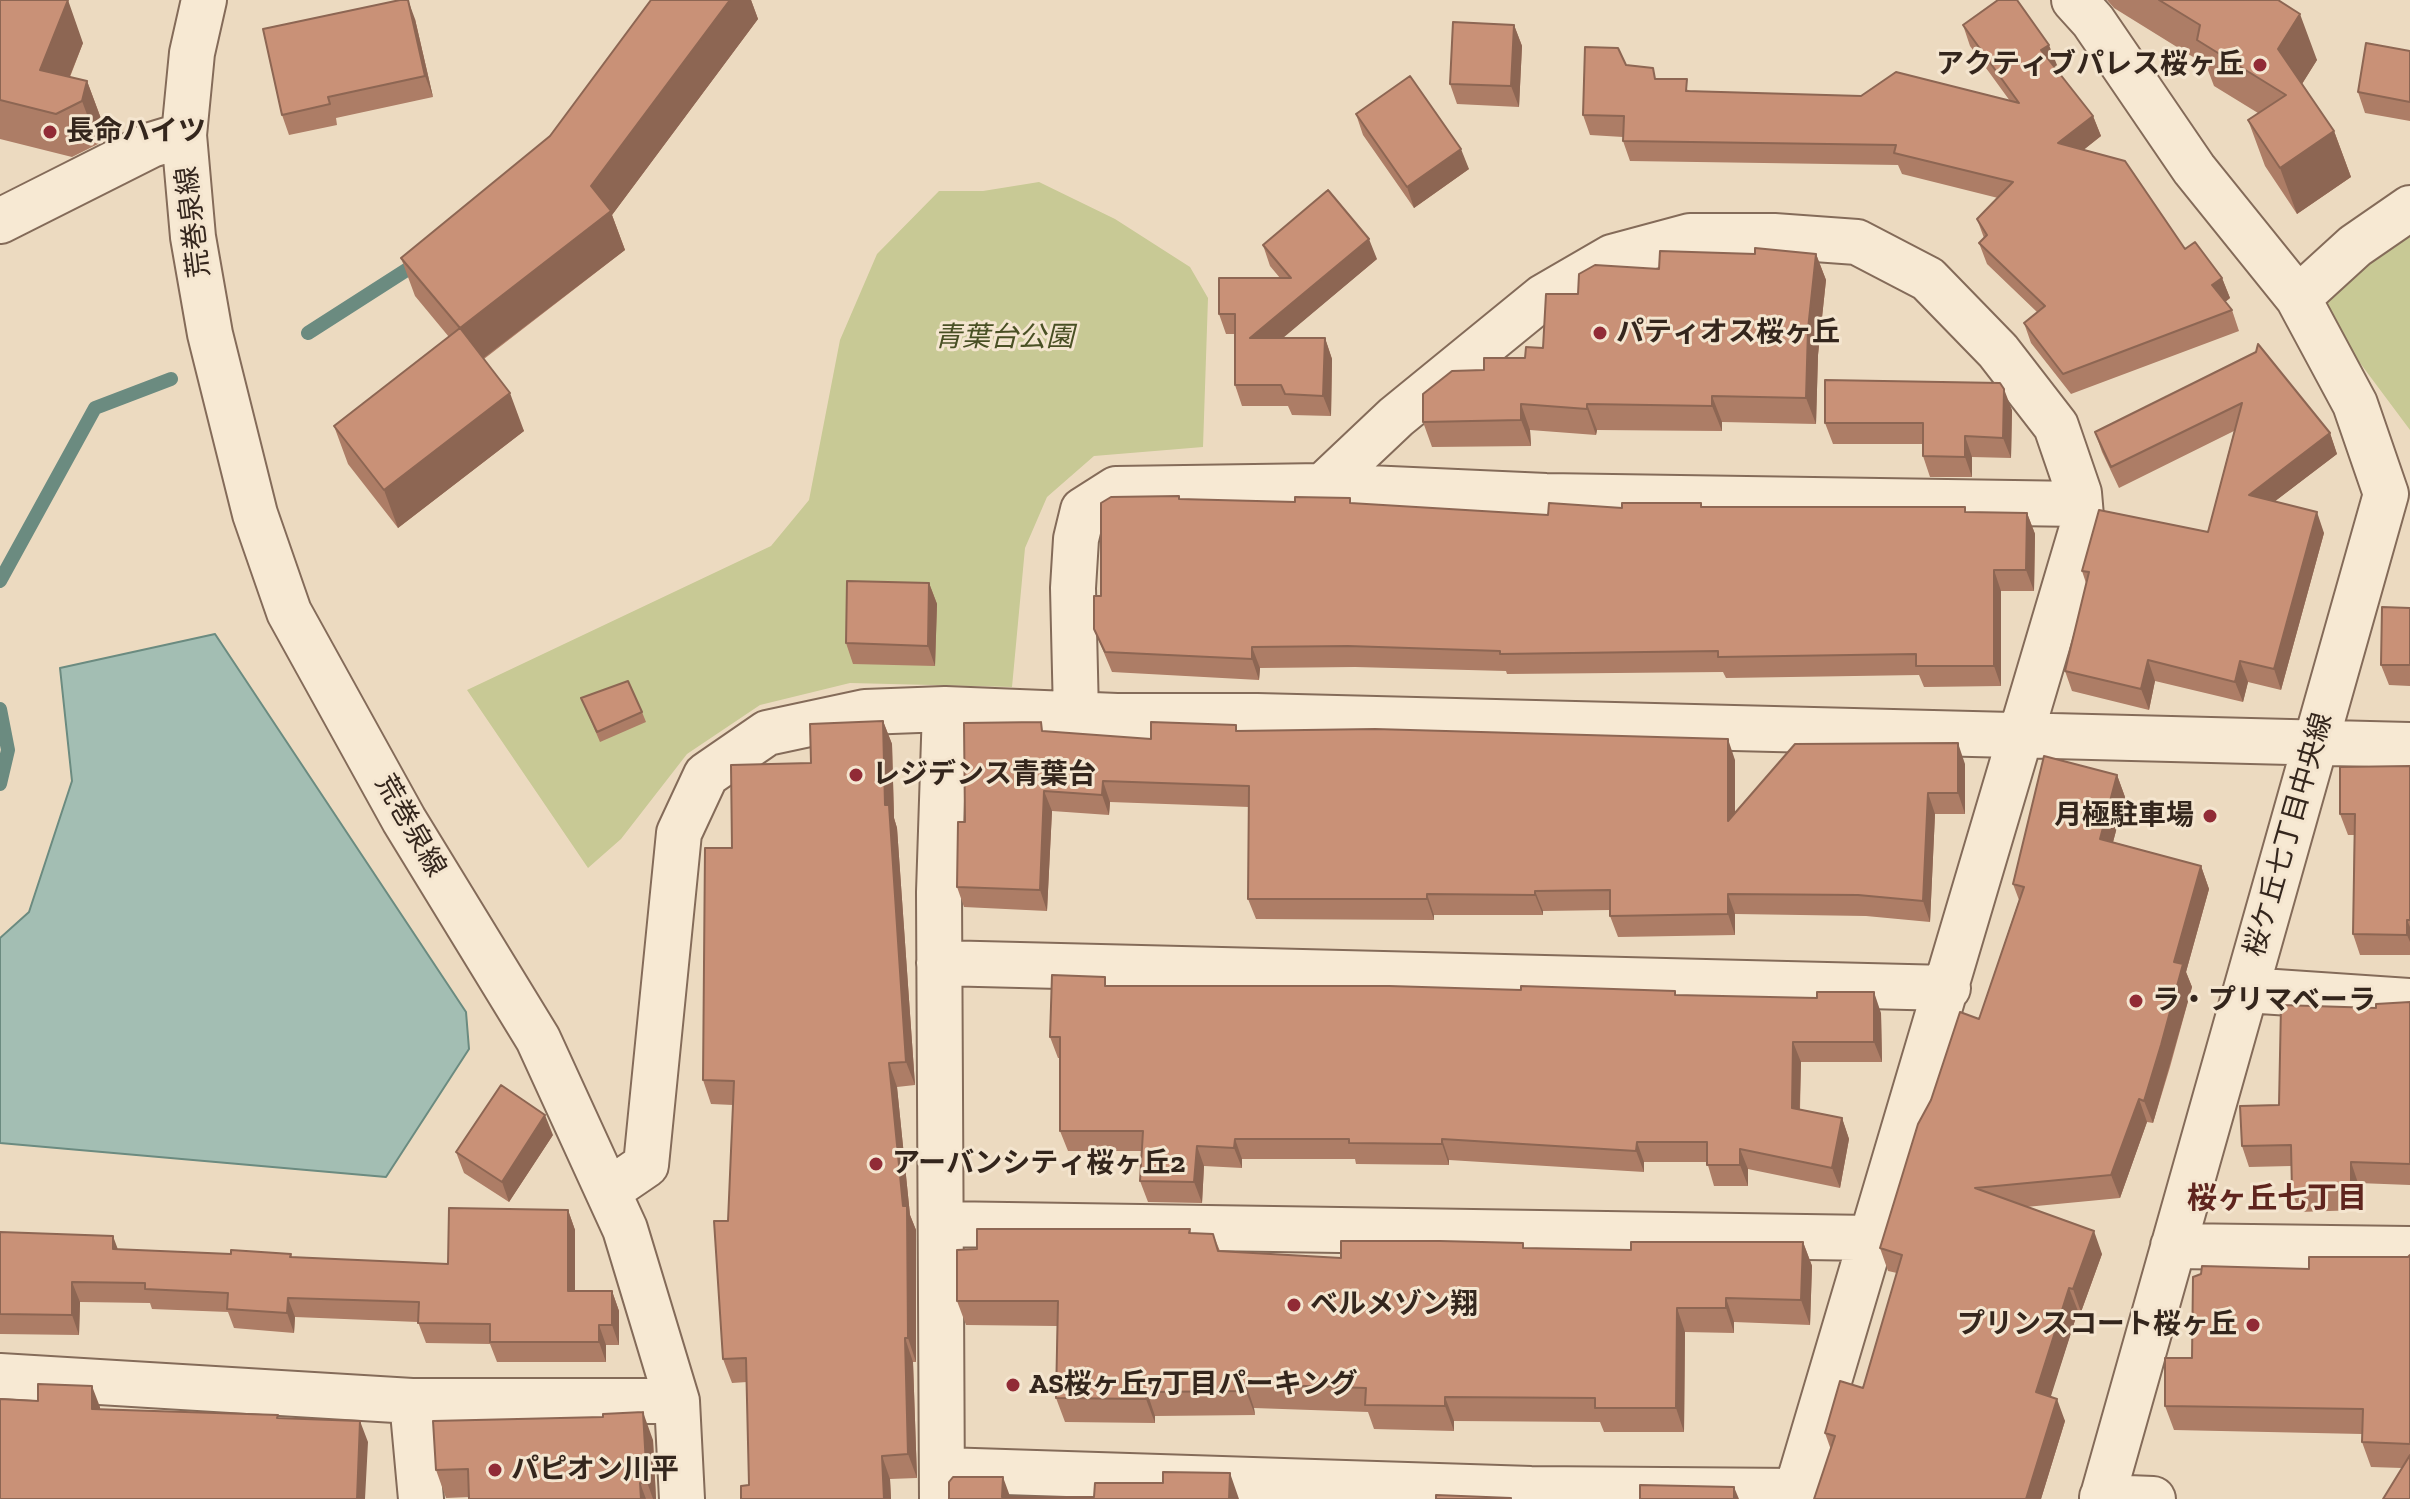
<!DOCTYPE html>
<meta charset="utf-8">
<style>
body{margin:0}
canvas{display:block;background:#ecdac0}
</style>
<canvas width="2410" height="1499"></canvas>
<script>
const context = document.querySelector('canvas').getContext('2d');
context.lineJoin = 'round';
function fillPath(path, color) { context.fillStyle = color; context.fill(path, 'evenodd'); }
const shape = rows => new Path2D(rows.map(r => 'M' + r).join(''));
function strokePath(path, color, width, dash) { context.strokeStyle = color; context.lineWidth = width; context.lineCap = dash ? 'butt' : 'round'; context.setLineDash(dash || []); context.stroke(path); }
function write(font, color, halo, rows, align = 'center') {
  context.font = font + ' "Zilla Slab","Noto Sans JP",serif'; context.lineWidth = 6; context.setLineDash([]); context.textBaseline = 'middle'; context.strokeStyle = halo; context.fillStyle = color; for (const [text, x, y, turn = 0] of rows) {
    context.save(); context.translate(x, y); context.rotate((+turn || 0) * Math.PI / 180); context.textAlign = isNaN(turn) ? turn : align; if (halo) context.strokeText(text, 0, 0); context.fillText(text, 0, 0); context.restore();
  }
}
fillPath(shape([
 [1039,182,1115,219,1190,267,1208,298,1203,447,1094,456,1047,497,1025,548,1012,687,850,683,760,705,687,754,621,839,588,868,467,690,771,546,809,500,840,340,877,254,939,191,983,191],
 [2410,233,2410,430,2325,316,2331,284]
]), '#c8c995');
const water = shape([
 [215,634,466,1012,469,1049,386,1177,0,1143,0,938,29,912,72,781,60,668,215,634]
]);
fillPath(water, '#a3beb3');
strokePath(water, '#6b8b80', 2);
strokePath(shape([
 [308,333,422,260],
 [0,581,95,408,171,379],
 [0,709,8,750,0,784]
]), '#6b8b80', 14);
const minor = shape([
 [204,0,192,53,184,135,193,237,210,334,255,514,289,612,404,820,538,1039,625,1229,677,1401,682,1499],
 [2074,0,2093,21,2194,169,2298,298,2355,404,2386,494],
 [0,221,151,145,184,135],
 [2298,298,2355,246,2410,208],
 [1323,486,1396,417,1543,297,1612,257,1690,236,1774,236,1857,242,1928,279,1998,351,2056,426,2079,493,2082,528,1794,1499],
 [1076,714,1073,588,1076,539,1083,510,1116,489,1323,486,1546,496,2080,504],
 [939,963,1948,988],
 [2246,990,2410,1001],
 [608,1191,646,1165,679,833,706,775,767,733,865,712,945,709,1117,716,1257,716,2410,745],
 [941,1224,1872,1238],
 [2173,1246,2410,1249],
 [0,1376,412,1401,677,1401],
 [412,1401,421,1499],
 [943,1470,1531,1489,1797,1491],
 [2102,1497,2153,1499],
 [942,1499,939,892,945,709],
 [2102,1499,2386,494]
]);
strokePath(minor, '#846b59', 48);
strokePath(minor, '#f7e9d3', 44);
fillPath(shape([
 [0,0,83,43,70,77,87,81,103,124,98,144,72,157,0,139],
 [651,0,751,0,758,19,612,215,625,250,484,359,524,431,398,528,348,464,334,426,449,337,415,296,401,258,550,136],
 [2107,0,2278,0,2317,60,2302,84,2334,131,2351,177,2297,214,2265,166,2248,120,2258,113,2214,86,2206,65,2114,8],
 [415,19,433,97,336,118,337,125,289,135,282,115],
 [1514,25,1522,46,1519,107,1457,104,1450,84],
 [1963,25,2057,65,2054,67,2093,116,2101,136,2083,150,2185,249,2222,278,2230,298,2225,302,2232,310,2239,331,2071,394,2031,343,2024,323,2037,312,1987,264,1979,243,1984,238,1977,219,1998,198,1902,174,1898,165,1630,161,1623,141,1623,137,1590,135,1583,115,1626,65,1657,79,1691,91,2010,101,1970,46],
 [2410,51,2410,121,2365,113,2358,92],
 [1356,114,1469,169,1414,208,1363,135],
 [1263,245,1377,259,1282,338,1325,338,1332,359,1331,416,1292,415,1288,406,1242,406,1235,385,1235,334,1226,334,1219,314,1280,278,1270,266],
 [1755,254,1816,254,1826,280,1818,355,1816,424,1722,422,1722,431,1597,430,1596,435,1530,430,1531,446,1432,447,1423,422,1484,370,1525,358,1543,348,1578,294],
 [2256,352,2330,433,2337,454,2275,501,2324,533,2281,690,2248,682,2243,702,2155,681,2149,710,2072,691,2065,671,2086,583,2082,571,2208,532,2234,431,2119,488,2102,452,2095,432],
 [2012,410,2011,458,1972,457,1972,477,1930,477,1923,456,1923,444,1833,444,1825,423],
 [1179,496,1180,499,1352,503,1548,515,1622,508,1703,507,1965,507,1966,512,2027,513,2035,534,2034,591,2001,591,2001,686,1924,687,1919,675,1726,678,1723,672,1507,674,1506,671,1355,667,1260,668,1259,680,1112,672,1094,629,1101,596],
 [929,583,937,604,935,666,853,664,846,643],
 [2410,608,2410,686,2389,685,2381,665],
 [581,698,642,712,646,722,600,742],
 [883,721,892,744,894,818,897,828,915,1085,897,1087,910,1215,916,1230,916,1362,913,1362,917,1478,890,1479,891,1499,741,1499,749,1485,747,1382,732,1383,723,1359,733,1105,711,1104,703,1080,811,763],
 [1238,731,1735,760,1735,812,1965,764,1965,814,1935,814,1930,922,1866,916,1735,914,1735,935,1618,937,1610,916,1610,910,1543,911,1543,915,1434,915,1434,920,1256,919,1248,899,1249,807,1110,802,1109,815,1052,811,1047,911,964,907,957,887,1045,732,1151,739],
 [2410,766,2410,955,2360,955,2353,934,2354,835,2348,835,2340,814],
 [2117,775,2125,797,2113,842,2201,866,2209,889,2186,972,2192,987,2170,1067,2153,1123,2147,1122,2120,1198,2026,1207,2102,1254,2081,1312,2078,1311,2050,1397,2065,1421,2041,1499,1814,1499,1831,1450,1825,1433,1863,1388,1897,1273,1888,1271,1880,1248,1979,1019,2019,900,2013,884],
 [1109,986,1677,995,1881,1013,1882,1062,1801,1062,1800,1110,1842,1118,1849,1139,1840,1188,1748,1169,1748,1186,1714,1186,1707,1162,1644,1162,1644,1172,1449,1160,1449,1165,1356,1164,1355,1159,1242,1159,1242,1168,1204,1166,1202,1203,1148,1202,1140,1181,1142,1151,1068,1151,1060,1131,1060,1058,1058,1058,1050,1037],
 [2410,1002,2410,1185,2358,1183,2359,1210,2299,1212,2292,1191,2291,1166,2249,1167,2242,1146,2279,1105,2376,1008],
 [553,1135,509,1202,464,1173,456,1152],
 [568,1210,575,1230,575,1291,612,1291,619,1311,619,1345,606,1345,606,1362,497,1362,490,1344,426,1343,418,1322,295,1317,294,1333,234,1328,228,1312,152,1309,150,1303,80,1302,79,1335,0,1334,0,1232,118,1249,231,1254,291,1254,292,1257,448,1264],
 [1190,1229,1191,1233,1213,1234,1220,1251,1341,1258,1525,1249,1631,1250,1803,1242,1812,1266,1810,1325,1734,1322,1734,1333,1685,1332,1684,1432,1604,1432,1600,1422,1454,1421,1454,1431,1374,1429,1368,1412,1254,1408,1255,1415,1155,1416,1155,1423,1065,1422,1056,1398,1057,1326,966,1325,957,1301,977,1249],
 [2410,1255,2410,1499,2402,1468,2371,1467,2362,1442,2362,1434,2174,1430,2165,1406,2192,1358,2309,1269,2408,1257],
 [603,1417,653,1440,656,1499,469,1499,469,1497,446,1498,436,1470]
]), '#ad7d66');
fillPath(shape([
 [68,0,83,43,55,113,40,70],
 [408,0,415,19,433,97,425,76],
 [730,0,751,0,758,19,612,215,625,250,473,366,460,328,591,186],
 [2300,14,2317,60,2295,95,2278,49],
 [1514,25,1522,46,1519,107,1511,86],
 [2049,45,2057,65,2049,71,2041,50],
 [87,81,103,124,98,144,82,101],
 [2093,116,2101,136,2066,164,2058,143],
 [2334,131,2351,177,2297,214,2280,168],
 [1461,149,1469,169,1414,208,1407,187],
 [1369,239,1377,259,1258,359,1250,338],
 [1816,254,1826,280,1818,355,1816,424,1806,398,1808,329],
 [2222,278,2230,298,2220,306,2212,285],
 [1325,338,1332,359,1331,416,1323,396],
 [2004,389,2012,410,2011,458,2003,438],
 [510,393,524,431,398,528,384,490],
 [1712,396,1722,422,1722,431,1712,406],
 [1521,404,1530,430,1531,446,1521,420],
 [1587,404,1597,430,1596,435,1587,409],
 [2330,433,2337,454,2257,515,2249,495],
 [1965,436,1972,457,1972,477,1965,457],
 [2317,512,2324,533,2281,690,2274,669],
 [2027,513,2035,534,2034,591,2026,570],
 [1994,570,2001,591,2001,686,1994,666],
 [929,583,937,604,935,666,928,646],
 [1252,647,1260,668,1259,680,1252,659],
 [2148,660,2155,681,2149,710,2141,689],
 [2240,661,2248,682,2243,702,2235,682],
 [883,721,892,744,894,818,897,828,915,1085,906,1062,885,805],
 [1728,739,1735,760,1735,841,1728,821],
 [1958,743,1965,764,1965,814,1958,793],
 [2117,775,2125,797,2108,861,2100,839],
 [1103,781,1110,802,1109,815,1102,795],
 [1044,791,1052,811,1047,911,1040,890],
 [1928,793,1935,814,1930,922,1923,901],
 [2201,866,2209,889,2186,972,2192,987,2153,1123,2144,1101,2174,962],
 [1535,891,1543,911,1543,915,1535,895],
 [1427,894,1434,915,1434,920,1427,899],
 [1728,894,1735,914,1735,935,1728,914],
 [2407,920,2410,927,2410,942,2407,935],
 [1874,992,1881,1013,1882,1062,1874,1042],
 [1793,1042,1801,1062,1799,1129,1792,1108],
 [889,1063,897,1087,910,1215,916,1230,916,1362,908,1338,903,1206],
 [2139,1099,2147,1122,2120,1198,2111,1175],
 [545,1115,553,1135,509,1202,502,1182],
 [1842,1118,1849,1139,1840,1188,1832,1168],
 [1235,1139,1242,1159,1242,1168,1234,1148],
 [1442,1139,1449,1160,1449,1165,1442,1144],
 [1637,1142,1644,1162,1644,1172,1636,1151],
 [1197,1146,1204,1166,1202,1203,1194,1182],
 [1740,1149,1748,1169,1748,1186,1740,1165],
 [2351,1162,2358,1183,2359,1210,2351,1190],
 [568,1210,575,1230,575,1311,568,1291],
 [2094,1231,2102,1254,2081,1312,2073,1289],
 [113,1236,120,1255,113,1249],
 [1803,1242,1812,1266,1810,1325,1801,1300],
 [72,1282,80,1302,79,1335,72,1315],
 [2069,1288,2078,1311,2045,1415,2036,1392],
 [612,1291,619,1311,619,1345,612,1325],
 [288,1298,295,1317,294,1333,287,1313],
 [1726,1298,1734,1322,1734,1333,1726,1308],
 [1677,1308,1685,1332,1684,1432,1676,1408],
 [599,1325,606,1345,606,1362,599,1342],
 [905,1338,913,1362,917,1478,908,1454],
 [1246,1384,1254,1408,1255,1415,1246,1391],
 [92,1386,100,1407,100,1430,92,1409],
 [1147,1392,1155,1416,1155,1423,1146,1399],
 [1445,1397,1454,1421,1454,1431,1445,1406],
 [2057,1399,2065,1421,2041,1499,2026,1499],
 [643,1412,653,1440,656,1499,653,1499,647,1482],
 [360,1421,368,1442,365,1499,357,1499],
 [882,1456,890,1479,891,1499,884,1499],
 [1230,1473,1239,1499,1229,1499],
 [1003,1477,1011,1499,1003,1499],
 [640,1483,646,1499,641,1499],
 [1734,1487,1739,1499,1734,1499]
]), '#8d6653');
const building = shape([
 [0,0,68,0,40,70,87,81,82,101,56,114,0,100,0,0],
 [400,0,408,0,425,76,328,97,330,104,282,115,263,29,400,0],
 [651,0,730,0,591,186,611,211,460,328,401,258,550,136,651,0],
 [1998,0,2017,0,2049,45,2041,50,2093,116,2058,143,2125,161,2185,249,2195,242,2222,278,2212,285,2232,310,2063,374,2024,323,2045,306,1979,243,1987,235,1977,219,2013,182,1894,153,1896,145,1623,141,1624,116,1583,115,1585,47,1618,48,1626,65,1653,68,1655,79,1687,79,1686,91,1861,96,1896,72,2019,103,1963,25,1998,0],
 [2159,0,2278,0,2300,14,2278,49,2334,131,2280,168,2248,120,2286,95,2197,40,2200,25,2159,0],
 [1453,22,1514,25,1511,86,1450,84,1453,22],
 [2366,43,2410,51,2410,102,2358,92,2366,43],
 [1410,76,1461,149,1407,187,1356,114,1410,76],
 [1328,190,1369,239,1250,338,1325,338,1323,396,1285,394,1281,385,1235,385,1235,314,1219,314,1219,278,1291,278,1263,245,1328,190],
 [1755,248,1816,254,1808,329,1806,398,1712,396,1712,406,1587,404,1587,409,1521,404,1521,420,1423,422,1423,394,1452,371,1484,370,1484,358,1525,358,1526,347,1543,348,1546,294,1578,294,1579,274,1595,265,1659,269,1660,251,1755,254,1755,248],
 [460,328,510,393,384,490,334,426,460,328],
 [2258,344,2330,433,2249,495,2317,512,2274,669,2240,661,2235,682,2148,660,2141,689,2065,671,2089,572,2082,571,2099,510,2208,532,2242,403,2111,467,2095,432,2256,352,2258,344],
 [1825,380,2000,383,2004,389,2003,438,1965,436,1965,457,1923,456,1923,423,1825,423,1825,380],
 [1179,496,1179,499,1295,502,1295,497,1350,498,1350,503,1548,515,1549,503,1622,508,1622,503,1701,503,1701,507,1965,507,1965,512,2027,513,2026,570,1994,570,1994,666,1916,666,1916,654,1718,657,1718,651,1500,654,1500,651,1348,646,1252,647,1252,659,1105,652,1094,629,1094,596,1101,596,1101,503,1111,497,1179,496],
 [847,581,929,583,928,646,846,643,847,581],
 [2382,607,2410,608,2410,665,2381,665,2382,607],
 [628,681,642,712,597,732,581,698,628,681],
 [883,721,885,805,889,805,906,1062,889,1063,903,1206,907,1206,908,1338,905,1338,908,1454,882,1456,884,1499,741,1499,741,1486,749,1485,746,1358,723,1359,714,1221,728,1221,734,1081,703,1080,705,848,732,848,731,765,811,763,810,724,883,721],
 [1041,722,1042,731,1151,739,1151,722,1236,725,1236,731,1375,729,1728,739,1728,821,1795,744,1958,743,1958,793,1928,793,1923,901,1858,895,1728,894,1728,914,1610,916,1610,890,1535,891,1535,895,1427,894,1427,899,1248,899,1249,786,1103,781,1102,795,1044,791,1040,890,957,887,958,822,965,822,964,723,1041,722],
 [2044,756,2117,775,2100,839,2201,866,2174,962,2183,964,2161,1045,2144,1101,2139,1099,2111,1175,1975,1188,2094,1231,2073,1289,2069,1288,2036,1392,2057,1399,2026,1499,1814,1499,1835,1436,1825,1433,1840,1381,1863,1388,1902,1255,1880,1248,1918,1124,1931,1100,1960,1012,1979,1019,2024,887,2013,884,2044,756],
 [2410,766,2410,920,2407,920,2407,935,2353,934,2355,814,2340,814,2340,767,2410,766],
 [1052,975,1105,977,1105,986,1389,986,1521,990,1521,986,1675,991,1675,995,1817,998,1817,992,1874,992,1874,1042,1793,1042,1792,1108,1842,1118,1832,1168,1740,1149,1740,1165,1707,1165,1707,1142,1637,1142,1636,1151,1442,1139,1442,1144,1349,1143,1349,1139,1235,1139,1234,1148,1197,1146,1194,1182,1140,1181,1143,1131,1060,1131,1060,1037,1050,1037,1052,975],
 [2410,1002,2410,1164,2351,1162,2351,1190,2292,1191,2291,1145,2242,1146,2240,1106,2279,1105,2281,1005,2376,1008,2376,1004,2410,1002],
 [501,1085,545,1115,502,1182,456,1152,501,1085],
 [449,1208,568,1210,568,1291,612,1291,612,1325,599,1325,599,1342,490,1342,490,1324,418,1323,419,1302,288,1298,287,1313,227,1309,228,1293,145,1289,145,1283,72,1282,72,1315,0,1314,0,1232,113,1236,113,1249,231,1254,231,1250,291,1254,290,1257,448,1264,449,1208],
 [977,1229,1190,1229,1189,1233,1213,1234,1218,1251,1341,1258,1341,1241,1440,1241,1523,1243,1523,1248,1631,1250,1631,1242,1803,1242,1801,1300,1726,1298,1726,1308,1677,1308,1676,1408,1595,1408,1595,1398,1445,1397,1445,1406,1365,1405,1366,1388,1246,1384,1246,1391,1147,1392,1146,1399,1056,1398,1058,1301,957,1301,957,1250,977,1249,977,1229],
 [2410,1255,2410,1444,2362,1442,2363,1409,2165,1406,2165,1358,2192,1358,2193,1277,2201,1274,2202,1266,2309,1269,2309,1257,2408,1257,2410,1255],
 [38,1384,92,1386,92,1409,278,1415,277,1418,360,1421,357,1499,0,1499,0,1399,38,1401,38,1384],
 [643,1412,647,1482,640,1483,641,1499,469,1499,468,1469,436,1470,433,1421,603,1417,603,1414,643,1412],
 [2410,1455,2410,1499,2383,1499,2410,1455],
 [1163,1472,1230,1473,1229,1499,949,1499,949,1482,953,1477,1003,1477,1002,1497,1094,1497,1095,1483,1163,1483,1163,1472],
 [1640,1485,1734,1487,1734,1499,1640,1499,1640,1485],
 [1436,1495,1511,1498,1511,1499,1436,1499,1436,1495]
]);
fillPath(building, '#c99177');
strokePath(building, '#8d6653', 2);
for (const [x, y, r, color] of [
 [2260,65,8,"#912b36"],
 [50,132,8,"#912b36"],
 [1600,333,8,"#912b36"],
 [856,775,8,"#912b36"],
 [2210,816,8,"#912b36"],
 [2136,1001,8,"#912b36"],
 [876,1164,8,"#912b36"],
 [1294,1305,8,"#912b36"],
 [2253,1325,8,"#912b36"],
 [1013,1385,8,"#912b36"],
 [495,1470,8,"#912b36"]
]) { const dot = new Path2D(); dot.arc(x, y, r, 0, 2 * Math.PI); context.fillStyle = color; context.fill(dot); strokePath(dot, '#f4e5cf', 3); }
write('bold 28px', '#34261d', '#f4e5cf', [
 ["アクティブパレス桜ヶ丘",2244,65,"right"],
 ["長命ハイツ",66,132],
 ["パティオス桜ヶ丘",1616,333],
 ["レジデンス青葉台",872,775],
 ["月極駐車場",2194,816,"right"],
 ["ラ・プリマベーラ",2152,1001],
 ["アーバンシティ桜ヶ丘2",892,1164],
 ["ベルメゾン翔",1310,1305],
 ["プリンスコート桜ヶ丘",2237,1325,"right"],
 ["AS桜ヶ丘7丁目パーキング",1029,1385],
 ["パピオン川平",511,1470]
], 'left');
write('28px', '#34261d', '#f4e5cf', [
 ["荒巻泉線",194,222,-97],
 ["荒巻泉線",410,826,60],
 ["桜ケ丘七丁目中央線",2289,835,-74]
]);
write('italic 28px', '#495024', '#f4e5cf', [
 ["青葉台公園",1004,338]
]);
write('bold 30px', '#5f251e', '#f4e5cf', [
 ["桜ヶ丘七丁目",2277,1199]
]);
</script>
